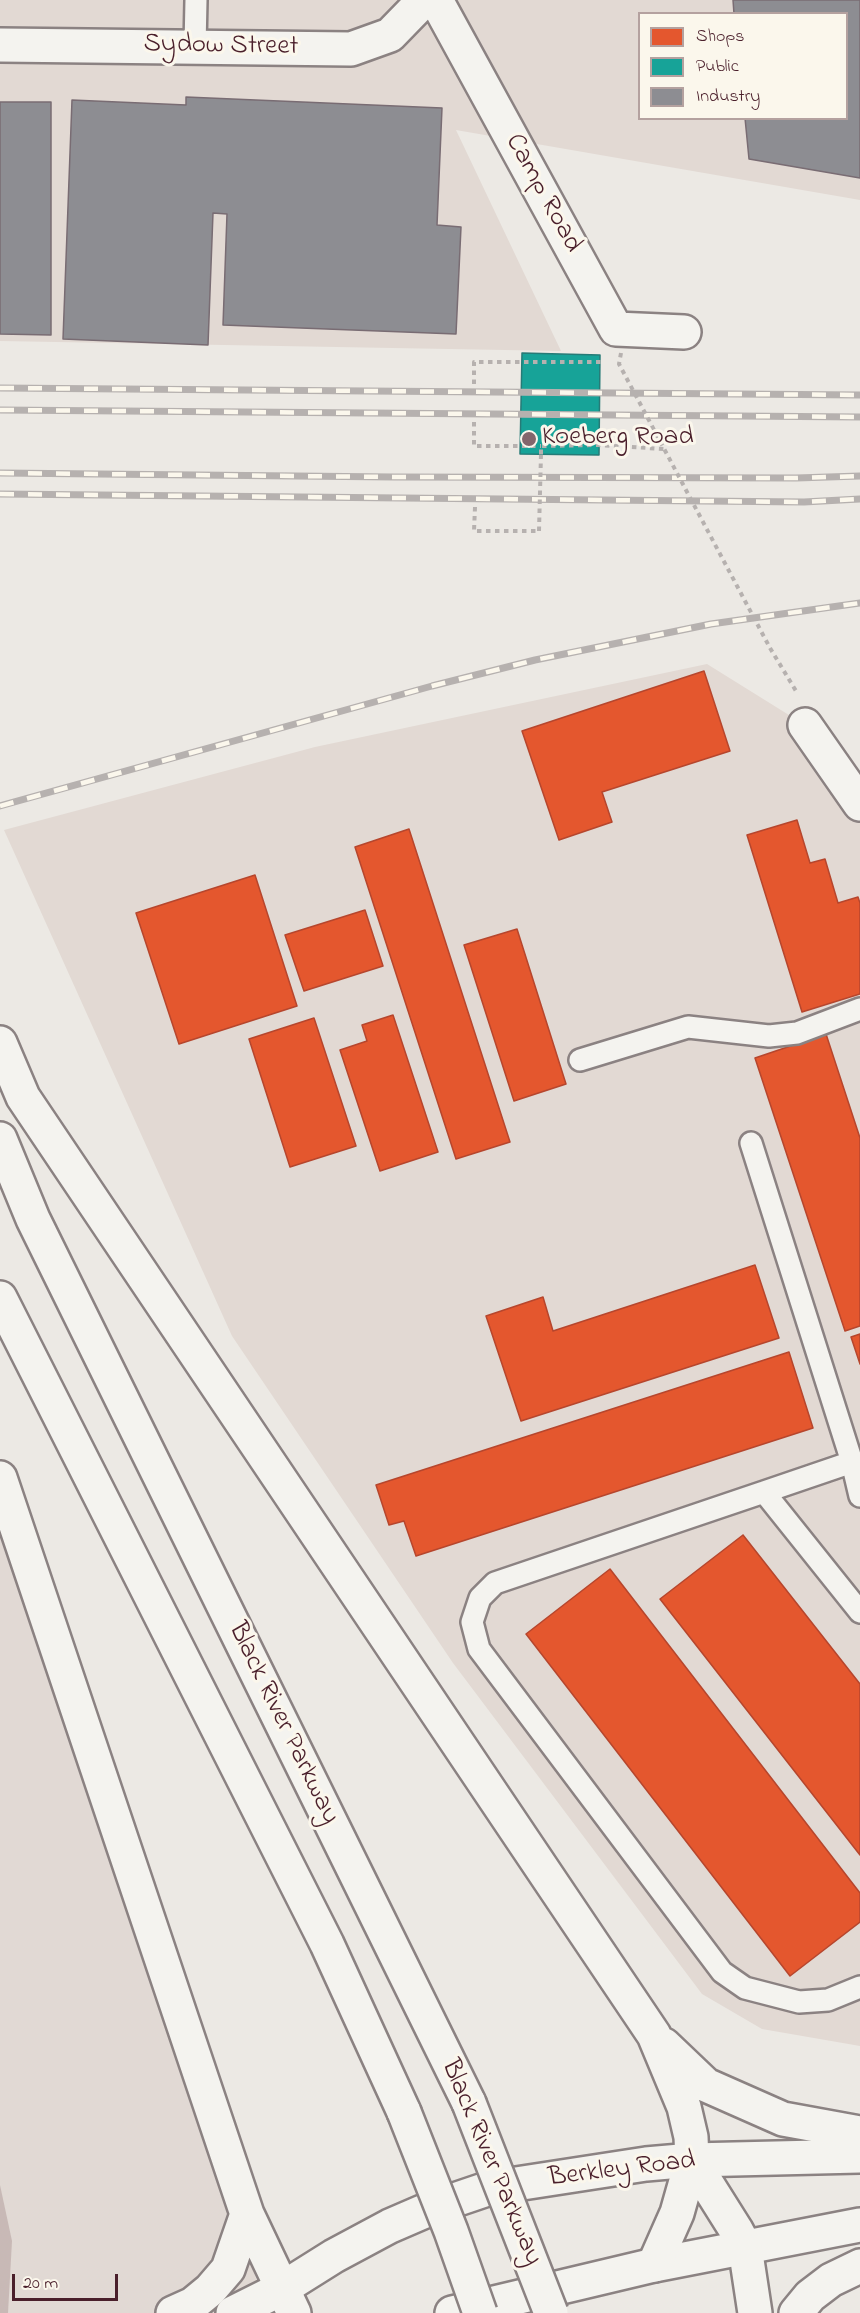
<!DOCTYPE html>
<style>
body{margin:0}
#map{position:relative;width:860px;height:2313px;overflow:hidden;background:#ece9e4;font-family:"Indie Flower",sans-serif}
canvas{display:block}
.legend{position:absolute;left:638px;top:12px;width:210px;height:108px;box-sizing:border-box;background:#fbf7ec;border:2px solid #b4a19f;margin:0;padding:8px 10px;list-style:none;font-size:18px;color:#4a1f2b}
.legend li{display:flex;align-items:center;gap:12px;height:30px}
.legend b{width:30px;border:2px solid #b4a19f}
.scale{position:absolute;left:12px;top:2274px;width:106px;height:27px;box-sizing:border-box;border:3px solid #4a1f2b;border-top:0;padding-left:8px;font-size:18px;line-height:21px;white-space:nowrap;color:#4a1f2b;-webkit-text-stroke:4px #fbf7ec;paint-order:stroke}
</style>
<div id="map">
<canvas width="860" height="2313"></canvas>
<ul class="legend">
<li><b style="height:16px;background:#e4572e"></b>Shops</li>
<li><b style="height:16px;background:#17a398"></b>Public</li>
<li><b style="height:16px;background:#8d8d92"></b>Industry</li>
</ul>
<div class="scale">20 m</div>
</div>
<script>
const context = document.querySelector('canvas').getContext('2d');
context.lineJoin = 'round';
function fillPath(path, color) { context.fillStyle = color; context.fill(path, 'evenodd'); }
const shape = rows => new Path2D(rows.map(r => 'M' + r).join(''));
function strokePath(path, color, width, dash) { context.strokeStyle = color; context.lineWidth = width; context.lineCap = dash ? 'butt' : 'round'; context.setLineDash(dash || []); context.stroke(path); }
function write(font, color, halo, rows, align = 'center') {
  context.font = font + ' "Indie Flower",sans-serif'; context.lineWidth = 6; context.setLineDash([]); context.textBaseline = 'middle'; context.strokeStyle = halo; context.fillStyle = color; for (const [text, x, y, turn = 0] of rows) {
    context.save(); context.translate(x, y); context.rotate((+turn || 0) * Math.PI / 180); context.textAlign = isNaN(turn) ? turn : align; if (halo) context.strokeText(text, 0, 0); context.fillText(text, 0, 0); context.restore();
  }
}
fillPath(shape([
 [0,0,860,0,860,200,456,130,561,351,0,341],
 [640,14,846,14,846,118,640,118],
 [707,664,805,725,860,804,860,2046,762,2029,702,1994,453,1663,232,1336,4,830,315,747]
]), '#e2d9d3');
fillPath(shape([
 [0,1537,158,1994,268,2313,0,2313]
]), '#e1d9d4');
fillPath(shape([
 [0,2185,12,2241,8,2313,0,2313]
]), '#c8b9b6');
const shops = shape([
 [704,671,730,751,602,792,612,822,559,840,522,731,704,671],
 [797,820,810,863,825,859,838,903,858,897,860,903,860,994,802,1012,747,835,797,820],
 [409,829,510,1142,456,1159,355,847,409,829],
 [255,875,297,1006,179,1044,136,913,255,875],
 [365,910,383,966,304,991,285,935,365,910],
 [517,929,566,1084,514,1101,464,945,517,929],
 [393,1015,438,1152,380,1171,340,1050,367,1041,362,1025,393,1015],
 [314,1018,356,1146,290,1167,249,1039,314,1018],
 [826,1034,860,1138,860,1326,845,1331,755,1058,826,1034],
 [755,1265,779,1338,521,1421,486,1316,543,1297,553,1331,755,1265],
 [860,1334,860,1364,851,1337,860,1334],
 [789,1352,813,1428,416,1556,404,1521,389,1525,376,1485,789,1352],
 [743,1535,860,1684,860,1855,660,1599,743,1535],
 [610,1569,860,1893,860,1922,790,1976,526,1634,610,1569]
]);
fillPath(shops, '#e4572e');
strokePath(shops, '#b6462d', 1.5);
const public = shape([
 [522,353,600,355,599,455,520,454,522,353]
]);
fillPath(public, '#17a398');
strokePath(public, '#267b77', 1.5);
const industry = shape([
 [733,0,860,0,860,178,749,159,745,118,846,118,846,14,734,14,733,0],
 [186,97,442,108,437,225,461,227,456,334,223,325,227,214,213,213,208,345,63,339,72,100,186,105,186,97],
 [0,102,51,102,51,335,0,334,0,102]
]);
fillPath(industry, '#8d8d92');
strokePath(industry, '#796c73', 1.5);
const service = shape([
 [195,47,196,0],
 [580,1060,688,1027,769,1036,797,1033,860,1009],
 [751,1143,852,1462],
 [764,1492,852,1462,860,1496],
 [860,1612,764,1492,495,1583,480,1598,472,1622,479,1649,722,1972,745,1988,799,2002,828,2000,860,1987]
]);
const minor = shape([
 [436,0,616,329,684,332],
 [0,45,351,49,390,35,424,0],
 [805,725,860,804]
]);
const primary = shape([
 [233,2313,283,2288,334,2256,390,2226,434,2207,490,2188,646,2164,692,2160,860,2156],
 [452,2313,654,2265,860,2225]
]);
const motorway = shape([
 [0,1043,23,1097,654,2035,684,2107,691,2137,692,2160,677,2213,654,2265],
 [0,1139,33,1219,469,2103],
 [0,1298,327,1944,404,2112],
 [0,1478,247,2214,294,2313],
 [664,2045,706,2085,783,2119,860,2133],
 [692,2160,736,2230,745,2247,755,2313],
 [173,2313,193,2304,210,2290,228,2269,247,2214],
 [796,2313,810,2296,831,2280,860,2266]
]);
strokePath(service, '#8b8282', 26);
strokePath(minor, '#8b8282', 38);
strokePath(primary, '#8b8282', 38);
strokePath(motorway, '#8b8282', 38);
strokePath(shape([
 [474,384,474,362,604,362],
 [474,422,474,446,541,446],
 [541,454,541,446,598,445,664,449],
 [475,507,474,531,539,531],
 [770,648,796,691]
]), '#b6b1af', 4, [4.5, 4.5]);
strokePath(service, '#f4f3ef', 21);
strokePath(minor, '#f4f3ef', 33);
strokePath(primary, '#f4f3ef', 33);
strokePath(motorway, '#f4f3ef', 33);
const rail = shape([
 [0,388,860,395],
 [0,410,860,417],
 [0,473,394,477,796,478,860,476],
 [0,494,804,502,860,499],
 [0,806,432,686,535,660,711,624,860,603]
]);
strokePath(rail, '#b6b1af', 7);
strokePath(rail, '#fbf7ec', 4.5, [14]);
const motorwayBridge = shape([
 [469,2103,551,2313],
 [404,2112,451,2231,480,2313]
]);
strokePath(motorwayBridge, '#8b8282', 38, []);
strokePath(shape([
 [621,353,619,364,770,648],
 [539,531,541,454]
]), '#b6b1af', 4, [4.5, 4.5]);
strokePath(motorwayBridge, '#f4f3ef', 33);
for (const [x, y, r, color] of [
 [529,439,8,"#83666c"]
]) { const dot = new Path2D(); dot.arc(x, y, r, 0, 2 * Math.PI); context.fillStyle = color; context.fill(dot); strokePath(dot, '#fbf7ec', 2); }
write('27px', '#4a1f2b', '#fbf7ec', [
 ["Sydow Street",221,47,1],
 ["Camp Road",542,194,61],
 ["Black River Parkway",282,1724,64],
 ["Black River Parkway",490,2163,67],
 ["Berkley Road",622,2171,-7]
]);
write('27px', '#4a1f2b', '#fbf7ec', [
 ["Koeberg Road",542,439]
], 'left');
</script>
